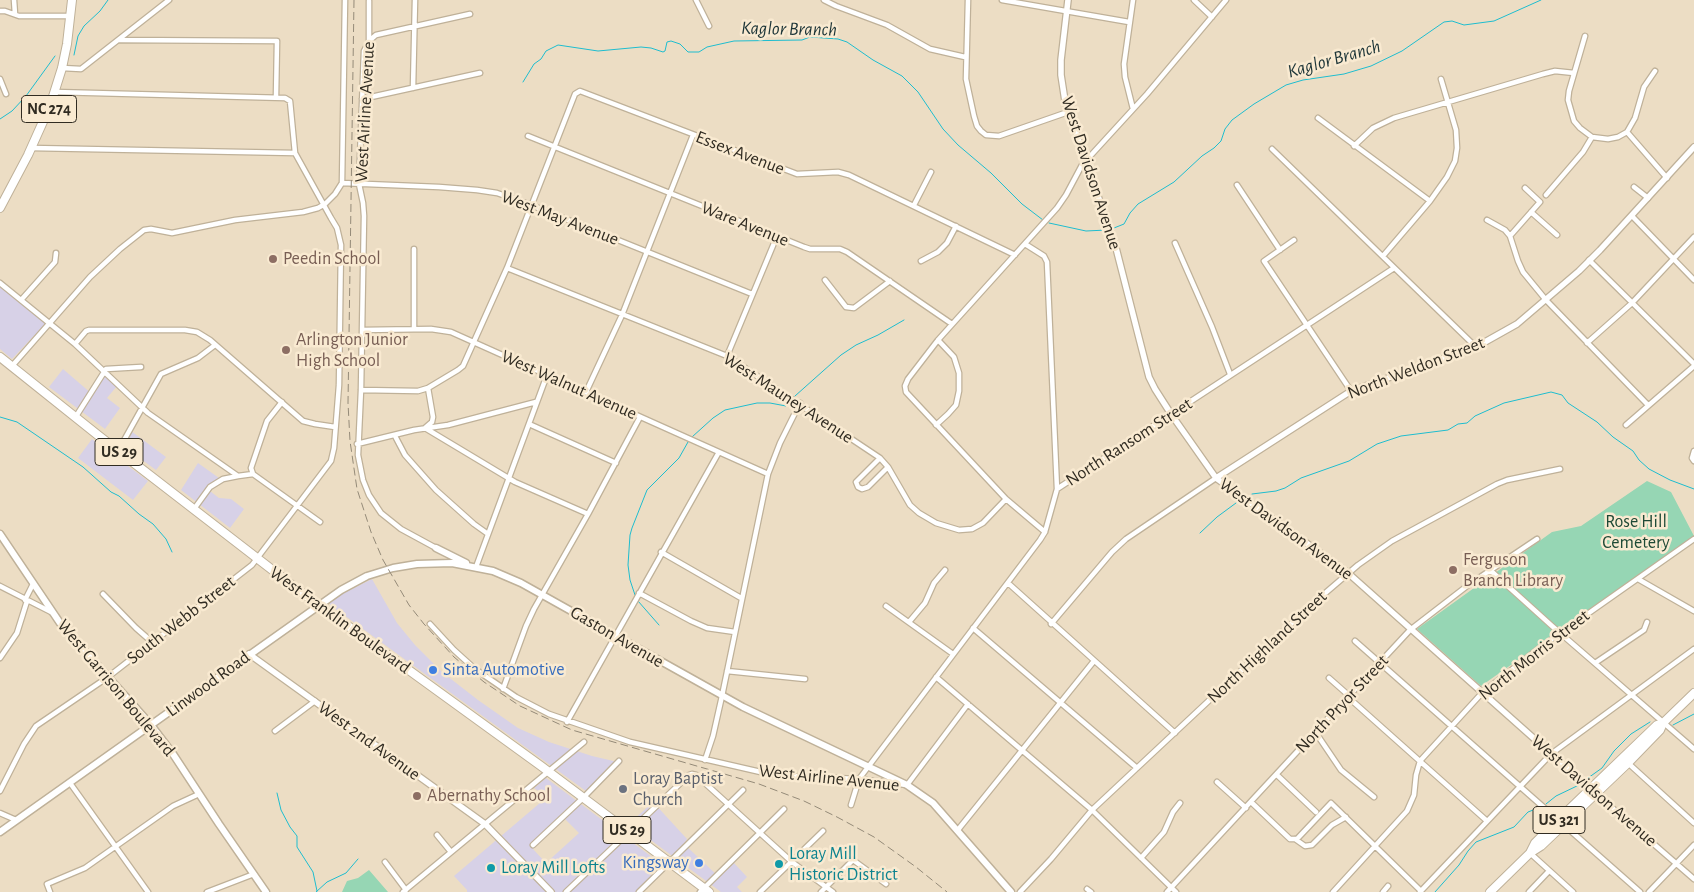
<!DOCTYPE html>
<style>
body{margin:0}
canvas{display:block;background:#ecddc4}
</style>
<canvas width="1694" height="892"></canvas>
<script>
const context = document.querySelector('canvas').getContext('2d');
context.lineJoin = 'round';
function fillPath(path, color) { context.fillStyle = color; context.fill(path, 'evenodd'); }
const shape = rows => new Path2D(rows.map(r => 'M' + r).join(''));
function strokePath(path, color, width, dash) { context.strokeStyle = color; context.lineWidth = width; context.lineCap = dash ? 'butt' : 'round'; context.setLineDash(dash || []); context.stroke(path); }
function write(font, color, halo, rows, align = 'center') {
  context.font = font + ' "Alegreya Sans",sans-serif'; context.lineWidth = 5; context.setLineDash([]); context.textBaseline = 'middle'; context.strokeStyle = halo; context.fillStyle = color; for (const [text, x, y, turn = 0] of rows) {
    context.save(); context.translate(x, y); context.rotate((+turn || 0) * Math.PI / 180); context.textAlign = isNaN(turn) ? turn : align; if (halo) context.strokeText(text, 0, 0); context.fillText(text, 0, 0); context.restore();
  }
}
fillPath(shape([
 [0,286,46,323,12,359,0,349],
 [63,369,92,394,105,375,117,386,107,398,120,408,105,429,49,387],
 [131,431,166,457,156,470,123,446],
 [92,439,148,481,133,500,78,458],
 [198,463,219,478,206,488,219,498,231,499,244,509,230,528,181,490],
 [372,579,397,623,415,645,442,672,478,700,518,728,549,742,592,756,622,763,590,794,330,605,330,602,338,596],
 [546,778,660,863,667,869,643,892,467,892,467,890,454,876,547,797,534,788],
 [565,819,579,833,546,863,533,849],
 [653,802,687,839,684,844,719,877,734,863,747,877,737,887,742,892,721,892,629,824]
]), '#d7d1e7');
fillPath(shape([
 [1647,481,1671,492,1694,536,1481,686,1417,629,1552,532,1581,526],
 [369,870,388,892,342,892,347,881,358,878]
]), '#96d6b4');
strokePath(shape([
 [74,55,78,36,84,26,100,11,108,0],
 [523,82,534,64,541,59,546,51,558,45,598,51,641,47,651,48,663,52,665,51,667,42,671,41,680,44,688,52,699,52,707,47,734,41,802,40,810,37,838,39,847,42,873,60,902,76,918,92,943,129,958,145,991,173,1022,204,1043,220],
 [0,119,12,111,26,96,55,56],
 [1049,223,1086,231,1107,230],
 [1114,228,1124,224,1130,213,1138,204,1174,182,1202,156,1214,148,1221,141,1225,129,1232,120,1254,104,1286,85,1303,80,1344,74,1371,66,1402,51,1444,22,1452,21,1464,25,1494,21,1541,0],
 [795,396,841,355,856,345,878,335,904,320],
 [0,417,17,422,83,467,111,492,119,496,139,514,153,524,166,539,172,552],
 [692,437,713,418,725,410,757,403,770,403,786,406,791,401],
 [1252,494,1276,491,1285,488,1301,478,1349,461,1377,444,1401,436,1448,430,1458,424,1467,423,1475,416,1504,403,1551,392,1562,395,1568,403,1597,422,1613,437,1633,451,1639,460,1649,469,1670,480,1694,489],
 [1200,533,1217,517,1236,503],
 [635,595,630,580,628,565,630,535,632,528,647,490,679,458,688,442],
 [638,601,659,625],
 [1673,725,1694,714],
 [1588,778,1602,768,1614,751,1631,734,1650,722],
 [277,793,281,810,290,827,297,836,297,847,313,872,317,891],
 [1546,804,1556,796,1579,785],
 [316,892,327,882,346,873,358,859],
 [1435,892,1459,865,1468,851,1476,842,1514,827,1528,812,1541,807]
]), '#1ebdcf', 1);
const minor = shape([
 [14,0,15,14],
 [696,0,709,26],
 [824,0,836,6,887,25,930,49,965,57],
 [968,0,966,79,974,116,977,126,981,131,986,135,999,136,1068,112],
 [1002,0,1129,22],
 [1133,0,1124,64,1125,77,1133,109],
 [1194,0,1212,17],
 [0,11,5,11,19,16,70,16],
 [1585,36,1569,91,1568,100,1574,121,1580,128,1592,137,1608,139,1618,137,1627,132,1635,118,1644,87,1655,71],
 [119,40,277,41,276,97],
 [369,41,369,1],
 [62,68,81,69,169,0],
 [0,79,6,94],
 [413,88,415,0],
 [362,99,480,73],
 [1318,118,1430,201],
 [1627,132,1667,178],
 [528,136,804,247,810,249,840,249,847,252,952,324],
 [1354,146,1373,128,1394,118,1543,74,1555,71,1574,73],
 [31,148,295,153],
 [1272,149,1476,347],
 [342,183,439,187,477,190,497,193,531,205,752,294],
 [1237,185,1280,250],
 [1634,187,1648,198],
 [1546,195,1583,152,1592,137],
 [914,205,931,172],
 [1531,212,1557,235],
 [1632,216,1694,280],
 [1487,220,1505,230,1510,236,1518,261,1523,272,1546,300,1648,405],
 [1510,236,1540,202,1525,188],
 [1294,240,1264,261,1351,391],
 [1175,243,1212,327,1230,374],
 [1025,244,1044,256,1047,262,1057,489],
 [1383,256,1430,201,1447,177,1455,161,1457,148,1456,130,1441,79],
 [1589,260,1694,364],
 [921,261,938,252,947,243,956,226],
 [507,268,727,356,880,458,888,467,910,505,919,513,936,523,959,530,972,529,983,523,1006,499],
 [825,280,846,307,854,308,890,281],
 [0,283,75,344,148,413,238,476,253,474,320,522],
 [22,299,55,262,56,253],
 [414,329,414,249],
 [362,330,431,329,451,332,768,474],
 [1587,343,1632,303,1694,237],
 [75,344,86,331,89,330,185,330,197,332,210,340,303,421,315,424,335,427],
 [727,356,777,236],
 [12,366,90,277,120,249,144,230,151,229,172,233,235,220,303,212,318,208,325,204,335,194,342,183,345,0],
 [428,388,433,417,432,422,425,428,515,482,588,514],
 [361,390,418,391,428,388,458,370,463,366,507,268,575,94,580,91,797,174,838,172,849,175,1015,255],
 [586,392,622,315,693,135],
 [75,418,106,369,141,367],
 [529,424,616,463],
 [936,425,948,414,956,405,959,391,959,373,954,357,938,340],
 [1626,425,1694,366],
 [395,436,405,455,436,490,474,524,488,534],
 [357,444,414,430,448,425,536,402],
 [118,451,161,374,198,358,215,345],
 [1694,451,1692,458,1694,461],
 [880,458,856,482,858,487,862,489,868,487,888,467],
 [253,474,251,468,267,421,282,402],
 [194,509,210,487,223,479,238,476],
 [1045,532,1006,499,906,392,905,386,908,379,938,340,1057,208,1066,195,1082,165,1147,94,1226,0],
 [436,548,401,529,381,513,369,495,363,480,358,455,361,390,364,216,363,203,359,184,364,51,370,40,376,35,470,14],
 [661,552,741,598],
 [476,567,547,375],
 [1490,570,1552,626,1694,749],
 [1638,579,1694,611],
 [1008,583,1175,733],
 [0,586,51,612],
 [639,593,691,621,707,628,735,632],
 [103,594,136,628,152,642],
 [25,600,33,584],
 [886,606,953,654],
 [909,622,925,603,934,583,945,570],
 [430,624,454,650,475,669,516,697,549,714,630,742,765,773,790,776,859,779,907,785,968,704],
 [1051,624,1112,552,1126,539,1216,478],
 [973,628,1137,768],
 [1355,641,1558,820],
 [0,658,17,633,27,601],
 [1595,663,1644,630,1647,622],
 [727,671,805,679],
 [936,677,1092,810,1176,892],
 [1329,678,1346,693,1349,698,1487,821],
 [503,689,526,626,534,609,588,514,640,417],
 [567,722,719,452],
 [275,731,315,701],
 [1316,733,1341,770,1374,797],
 [705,760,713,736,722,696,768,474,780,443,800,403],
 [1628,763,1694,823],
 [1277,775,1316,812],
 [1217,782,1246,808],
 [70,783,148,892],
 [0,791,24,744,36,726,108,677,252,565,331,461,334,448,339,385,341,245,337,228,331,218,295,153,290,101,285,98,55,92],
 [1595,793,1694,879],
 [1251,802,1290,839,1297,839,1331,803,1421,891],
 [851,805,859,779,1040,540,1045,532,1057,489,1394,268],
 [0,813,16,820],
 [1564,825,1640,892],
 [957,831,1094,661],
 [437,835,451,852],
 [1295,839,1305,846,1312,845,1332,825,1346,817],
 [533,845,583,798,619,761],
 [1530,853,1573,892],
 [1141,858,1164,832,1173,812,1180,803],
 [385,862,406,890],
 [1087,889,1091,892],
 [50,892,47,884,85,868,173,806,199,794],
 [207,892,254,874],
 [403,892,584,742],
 [566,892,689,775,692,774,696,775,792,862,833,892],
 [639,892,743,790],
 [700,892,784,809],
 [760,892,823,831],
 [821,892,853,860,886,884],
 [1020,892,1051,859,1092,810,1309,607,1358,565,1392,541,1497,484,1507,480,1560,469],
 [1167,892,1410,630,1467,586,1537,539],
 [1333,892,1407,811,1414,795,1416,775,1420,761,1482,693,1542,646,1694,539],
 [1383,892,1388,886],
 [1420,892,1551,754,1694,649],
 [1529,892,1549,871],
 [1649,892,1694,845]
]);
const tertiary = shape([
 [1068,0,1061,60,1061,75,1065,101,1116,248,1149,377,1155,389,1171,414,1216,478,1348,573,1593,791],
 [1216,478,1351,391,1476,347,1517,324,1579,271,1600,250,1694,147],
 [249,654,485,824,551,892]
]);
const secondary = shape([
 [0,534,60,623,151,725,173,754,219,824,266,892],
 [436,548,466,563],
 [0,832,341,590,367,576,393,568,417,564,452,563,493,571,521,583,743,707,907,785,933,803,1011,892]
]);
const primary = shape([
 [0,208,28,155,50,106,62,68,67,44,72,0],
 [0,357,99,436,297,589,541,766,709,892],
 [1530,853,1535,843,1558,820,1657,725,1663,723],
 [1490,892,1530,853,1541,846,1628,763,1660,730,1663,723,1694,693]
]);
strokePath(minor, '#bfb199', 7);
strokePath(tertiary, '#bfb199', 8);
strokePath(secondary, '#bfb199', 9);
strokePath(primary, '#bfb199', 10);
strokePath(minor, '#fff', 4.5);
strokePath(tertiary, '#fff', 5.5);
strokePath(secondary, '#fff', 6);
strokePath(primary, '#fff', 8);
strokePath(shape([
 [354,0,348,403,350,441,357,489,371,532,383,560,409,605,424,624,454,657,484,682,520,706,572,730,759,784,804,801,837,817,874,837,916,867,947,892]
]), '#948a78', 1, [8, 4]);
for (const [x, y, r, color] of [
 [273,259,5,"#8d6e63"],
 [286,350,5,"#8d6e63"],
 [1453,570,5,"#8d6e63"],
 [433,670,5,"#3f7fe0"],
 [623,789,5,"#6b7280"],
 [417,796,5,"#8d6e63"],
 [699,863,5,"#3f7fe0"],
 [779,864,5,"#0f9aa8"],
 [491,868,5,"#0f9aa8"]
]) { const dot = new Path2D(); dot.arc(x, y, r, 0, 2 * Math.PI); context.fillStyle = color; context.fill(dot); strokePath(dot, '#f9ead1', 2); }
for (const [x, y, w] of [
 [49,109,55],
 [119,452,48],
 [1559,820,52],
 [627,830,48]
]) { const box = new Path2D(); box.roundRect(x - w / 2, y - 13.5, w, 27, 4); context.fillStyle = '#f9ead1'; context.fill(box); strokePath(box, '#312c22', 1); }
write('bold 16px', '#312c22', null, [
 ["NC 274",49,109],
 ["US 29",119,452],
 ["US 321",1559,820],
 ["US 29",627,830]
]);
write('18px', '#312c22', '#f9ead1', [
 ["West Airline Avenue",365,112,-87],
 ["Essex Avenue",740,153,21],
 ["West Davidson Avenue",1091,173,72],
 ["West May Avenue",560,218,21],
 ["Ware Avenue",745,224,22],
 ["North Weldon Street",1416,368,-21],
 ["West Walnut Avenue",569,385,24],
 ["West Mauney Avenue",788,398,33],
 ["North Ransom Street",1129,442,-33],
 ["West Davidson Avenue",1286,529,36],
 ["South Webb Street",181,620,-38],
 ["West Franklin Boulevard",340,620,36],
 ["Gaston Avenue",617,637,30],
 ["North Highland Street",1267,647,-43],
 ["North Morris Street",1534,655,-38],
 ["Linwood Road",208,684,-36],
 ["West Garrison Boulevard",116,688,50],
 ["North Pryor Street",1342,704,-47],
 ["West 2nd Avenue",369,741,36],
 ["West Airline Avenue",829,778,6],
 ["West Davidson Avenue",1594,791,41]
]);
write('18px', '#785e54', '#f9ead1', [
 ["Peedin School",283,259],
 ["Arlington Junior",296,340],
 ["High School",296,361],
 ["Ferguson",1463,560],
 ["Branch Library",1463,581],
 ["Abernathy School",427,796]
], 'left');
write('18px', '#1d4935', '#f9ead1', [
 ["Rose Hill",1636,522],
 ["Cemetery",1636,543]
]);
write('18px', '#366cbe', '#f9ead1', [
 ["Sinta Automotive",443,670],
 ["Kingsway",689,863,"right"]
], 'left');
write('18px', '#5b616d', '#f9ead1', [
 ["Loray Baptist",633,779],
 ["Church",633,800]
], 'left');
write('18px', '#0d838f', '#f9ead1', [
 ["Loray Mill",789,854],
 ["Historic District",789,875],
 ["Loray Mill Lofts",501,868]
], 'left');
write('italic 19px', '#1d3538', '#f9ead1', [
 ["Kaglor Branch",789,29,1],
 ["Kaglor Branch",1334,59,-16]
]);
</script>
